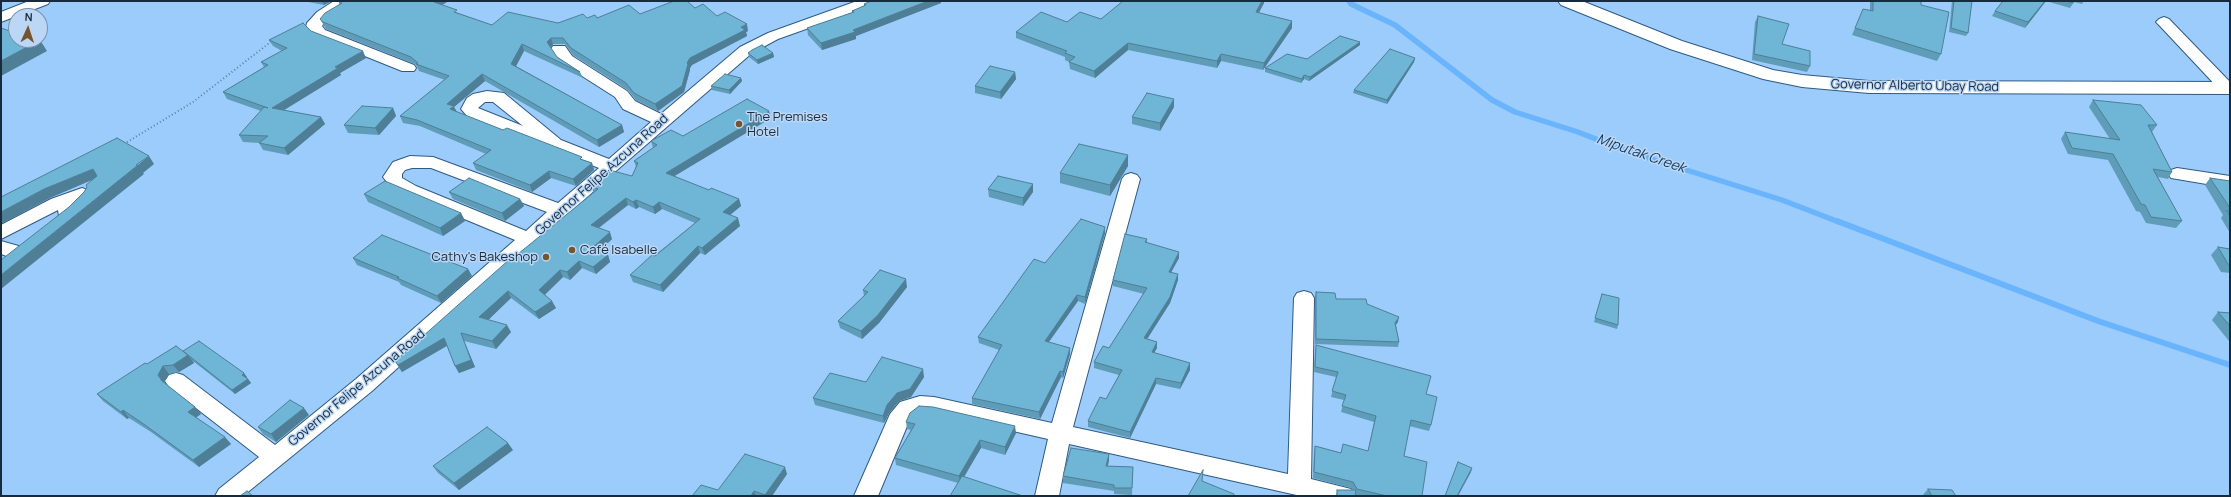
<!DOCTYPE html>
<meta charset="utf-8">
<style>
body{margin:0}
#map{position:relative;width:2231px;height:497px;overflow:hidden;background:#9cccfc;font-family:Manrope,sans-serif}
canvas{display:block}
.frame{position:absolute;inset:0;border:2px solid #182a3d;pointer-events:none}
.north{position:absolute;left:8px;top:8px;width:40px;height:40px;box-sizing:border-box;background:#bbd7f5;border:1px solid #7a92ab;border-radius:50%;rotate:3deg;font-size:11px;font-weight:700;line-height:16px;text-align:center;color:#182a3d}
.north::after{content:'';display:block;margin:auto;width:14px;height:18px;background:#77552c;clip-path:polygon(50% 0,100% 100%,50% 72%,0 100%)}
</style>
<div id="map">
<canvas width="2231" height="497"></canvas>
<div class="frame"></div>
<div class="north">N</div>
</div>
<script>
const context = document.querySelector('canvas').getContext('2d');
context.lineJoin = 'round';
const shape = rows => new Path2D(rows.map(r => 'M' + r).join(''));
function strokePath(path, color, width, dash) { context.strokeStyle = color; context.lineWidth = width; context.lineCap = dash ? 'butt' : 'round'; context.setLineDash(dash || []); context.stroke(path); }
function fillPath(path, color) { context.fillStyle = color; context.fill(path, 'evenodd'); }
function write(font, color, halo, rows, align = 'center') {
  context.font = font + ' Manrope,sans-serif'; context.lineWidth = 3; context.setLineDash([]); context.textBaseline = 'middle'; context.strokeStyle = halo; context.fillStyle = color; for (const [text, x, y, turn = 0] of rows) {
    context.save(); context.translate(x, y); context.rotate((+turn || 0) * Math.PI / 180); context.textAlign = isNaN(turn) ? turn : align; if (halo) context.strokeText(text, 0, 0); context.fillText(text, 0, 0); context.restore();
  }
}
strokePath(shape([
 [1349,1,1351,4,1395,25,1492,100,1515,112,1578,132,1629,152,1782,200,1839,222]
]), '#6ab4fd', 5.5);
strokePath(shape([
 [1837,221,2098,321,2230,365]
]), '#6ab4fd', 6);
const minor = shape([
 [29,1,50,1,48,4,1,22,1,12,29,1],
 [334,1,351,1,327,18,322,26,325,30,414,65,416,68,414,71,402,71,315,36,306,27,307,23,317,12,334,1],
 [857,1,878,1,876,4,778,39,752,53,617,170,372,391,243,496,215,496,219,489,259,457,169,387,165,381,169,375,176,373,183,375,275,445,356,379,515,240,404,194,390,186,383,177,393,162,410,156,433,157,558,203,599,168,468,117,461,109,467,98,473,94,487,91,504,93,561,140,609,159,651,122,623,109,615,97,560,62,551,49,553,46,565,46,572,56,627,91,635,101,661,114,740,47,768,33,857,1],
 [485,102,493,102,523,126,478,108,485,102],
 [412,168,431,168,547,212,526,231,416,186,402,178,402,174,405,170,412,168],
 [2164,17,2169,19,2230,82,2230,91,2220,90,2159,25,2156,22,2159,19,2164,17],
 [2177,168,2230,176,2230,188,2171,178,2168,174,2171,170,2177,168],
 [1131,173,1137,175,1140,179,1073,427,1288,474,1294,298,1297,293,1304,291,1311,293,1314,298,1311,479,1351,489,1355,496,1301,496,1069,444,1059,496,1035,496,1048,439,934,413,920,412,910,419,878,496,854,496,890,414,900,402,920,396,934,397,1052,423,1122,179,1125,175,1131,173],
 [82,188,88,190,92,195,73,216,66,218,59,216,58,210,1,239,1,225,51,199,82,188],
 [1,241,22,247,25,252,22,257,15,259,1,254,1,241]
]);
const major = shape([
 [1558,1,1582,1,1682,41,1773,70,1802,75,1869,81,2230,82,2230,94,1869,93,1802,87,1763,79,1670,49,1561,5,1558,1]
]);
strokePath(minor, '#2e5a84', 2);
strokePath(major, '#2e5a84', 2);
strokePath(shape([
 [124,144,193,102,272,41]
]), '#5e80a2', 2, [1, 2.5]);
fillPath(minor, '#fff');
fillPath(major, '#fff');
fillPath(shape([
 [303,1,332,1,324,5],
 [871,1,941,1,941,3,856,36,856,39,822,50,808,35,807,28,852,13,852,11,864,6,864,4],
 [1122,1,1264,1,1264,3,1259,13,1292,21,1292,28,1263,70,1221,61,1217,68,1128,50,1095,78,1070,69,1069,62,1065,60,1065,57,1016,38,1016,32,1067,22,1101,19,1123,2],
 [1870,1,1921,1,1921,5,1941,54,1937,61,1852,35,1863,9,1870,10],
 [1952,1,1972,1,1968,33,1966,36,1949,32],
 [2003,1,2084,1,2082,4,2074,2,2070,8,2046,1,2025,28,1992,16,1995,11],
 [339,3,443,5,458,13,492,25,558,23,587,18,640,14,695,8,717,16,748,31,746,32,747,36,692,65,690,68,690,70,684,92,658,111,636,100,628,90,573,55,565,44,553,44,551,48,557,57,580,72,583,78,524,51,516,66,622,125,624,132,599,147,485,81,454,107,457,112,503,130,592,163,594,170,576,186,551,178,532,192,476,170,473,163,486,154,420,126,403,123,400,116,445,80,419,71,416,65,415,64,326,29,320,19,340,4],
 [1758,16,1782,44,1810,66,1807,72,1752,60,1755,22],
 [311,31,366,58,340,73,341,75,284,110,321,117,325,124,288,155,263,150,259,143,260,143,243,142,239,135,261,111,227,99,223,92,264,67,261,62,282,51,273,46,269,40],
 [1360,42,1360,45,1309,81,1304,79,1301,83,1265,72,1265,68,1307,59],
 [748,53,773,53,774,57,758,64,749,57],
 [1415,58,1414,62,1387,104,1353,93,1354,90],
 [1015,72,1016,79,1001,99,975,93,975,86],
 [741,78,742,81,730,94,712,90,711,86],
 [2093,100,2157,125,2152,132,2172,172,2168,179,2158,177,2182,221,2176,228,2146,223,2140,212,2136,211,2108,160,2068,154,2061,139,2065,132,2110,139,2089,107],
 [1174,107,1160,131,1132,124,1132,117],
 [393,108,396,116,379,135,348,133,344,125],
 [771,118,674,176,709,190,739,199,741,206,730,215,740,226,705,255,700,253,663,292,633,282,630,275,695,223,662,209,655,214,639,207,636,209,628,205,599,228,612,239,599,252,608,255,610,262,596,274,582,268,570,280,563,277,545,295,556,308,539,319,511,298,488,320,511,332,496,349,464,341,475,367,459,373,455,366,447,346,402,372,399,368,395,361,593,192,591,186,632,176,636,167,634,161,653,148,651,141,683,136],
 [1128,155,1128,166,1110,196,1060,183,1060,173],
 [2210,178,2230,181,2230,233,2221,218,2223,215,2205,185],
 [1033,184,1033,192,1023,206,989,197,988,189],
 [449,192,520,199,524,206,505,221,453,199],
 [364,194,461,213,465,221,443,236,368,202],
 [1105,233,1085,304,1078,301,1049,342,1070,348,1070,354,1063,378,1061,377,1040,419,972,404,972,398,999,350,979,343,978,337,1045,263],
 [1147,239,1147,243,1179,258,1171,272,1178,280,1170,303,1147,339,1157,342,1157,348,1154,353,1190,363,1190,370,1180,389,1156,384,1130,438,1088,427,1088,421,1106,399,1119,375,1094,368,1094,362,1109,348,1144,294,1113,286,1113,280],
 [2218,247,2230,249,2230,273,2221,272,2211,255],
 [353,258,468,269,472,276,441,303,401,285,399,282,357,265],
 [907,287,879,323,862,339,840,328,838,321,864,296,863,290],
 [1316,292,1336,299,1367,304,1398,322,1396,325,1399,342,1398,347,1315,344,1315,297],
 [1602,294,1618,325,1617,329,1594,322],
 [2218,312,2230,313,2230,341,2229,341,2212,320],
 [1316,345,1426,394,1431,425,1429,431,1409,426,1404,456,1422,496,1361,496,1356,495,1355,494,1355,496,1336,496,1337,490,1353,490,1351,488,1313,478,1314,452,1315,446,1341,453,1368,451,1374,422,1341,412,1344,400,1331,397,1336,377,1314,372,1315,351],
 [183,351,247,377,246,378,248,379,251,383,235,394,193,361,194,363,179,372,169,374,164,382,201,414,196,417,231,444,199,467,151,432,129,418,127,419,103,401,97,394,147,364],
 [924,377,911,397,899,401,889,413,884,423,815,405,813,398,866,382],
 [309,415,276,442,263,434,258,427],
 [906,422,1016,433,1005,455,981,448,958,483,896,465,895,458,911,430,907,429],
 [513,450,459,490,438,473,433,466],
 [1109,454,1109,461,1107,466,1133,467,1132,495,1114,494,1114,491,1063,483,1063,476],
 [787,474,772,496,692,496,718,490],
 [1928,489,1956,496,1922,496]
]), '#5f9cb8');
fillPath(shape([
 [322,1,332,1,324,5],
 [436,1,449,1,437,8,434,2],
 [928,1,941,1,941,3,856,36,856,39,822,50,821,43,853,30],
 [1262,1,1264,1,1264,3,1255,19,1256,12],
 [2045,1,2046,1,2025,28,2028,22],
 [1292,21,1292,28,1263,70,1264,63],
 [747,24,748,31,746,32,747,36,692,65,690,68,690,70,684,92,658,111,655,104,690,58],
 [551,38,553,44,550,49,547,42],
 [40,40,47,51,1,76,1,61],
 [1360,42,1360,45,1309,81,1310,77],
 [1128,43,1128,50,1095,78,1094,71],
 [522,44,524,51,514,70,511,64],
 [363,51,366,58,340,73,341,75,276,115,272,108,335,67],
 [773,53,774,57,758,64,757,60],
 [1221,54,1221,61,1217,68,1217,61],
 [1415,58,1414,62,1387,104,1387,100],
 [1015,72,1016,79,1001,99,1000,92],
 [482,74,485,81,454,107,457,112,453,116,447,104],
 [1304,75,1304,79,1301,83,1302,79],
 [741,78,742,81,730,94,729,90],
 [1174,99,1174,107,1160,131,1160,123],
 [393,108,396,116,379,135,375,128],
 [769,111,771,118,668,180,666,173],
 [321,117,325,124,288,155,284,148],
 [622,125,624,132,599,147,597,140],
 [1128,155,1128,166,1110,196,1110,185],
 [149,156,154,164,143,173,144,174,1,289,1,275],
 [592,163,594,170,576,186,573,179],
 [93,169,99,177,50,198,1,224,1,212,44,189],
 [549,171,551,178,532,192,530,185],
 [1033,184,1033,192,1023,206,1023,198],
 [626,198,628,205,593,232,591,225],
 [520,199,524,206,505,221,502,213],
 [739,199,741,206,725,219,723,212],
 [636,200,639,207,636,209,633,202],
 [659,202,662,209,655,214,653,207],
 [461,213,465,221,443,236,440,228],
 [738,218,740,226,705,255,702,248],
 [1105,227,1105,233,1085,304,1085,297],
 [610,232,612,239,594,256,591,249],
 [698,246,700,253,663,292,660,285],
 [1179,252,1179,258,1168,278,1169,272],
 [608,255,610,262,596,274,593,267],
 [579,261,582,268,570,280,567,272],
 [468,269,472,276,441,303,437,296],
 [560,270,563,277,542,297,539,290],
 [1178,274,1178,280,1170,303,1144,344,1144,338],
 [906,279,907,287,879,323,862,339,861,331],
 [508,291,511,298,483,325,479,317],
 [1077,295,1078,301,1045,347,1045,341],
 [552,301,556,308,539,319,535,312],
 [1399,317,1398,322,1394,327,1395,323],
 [507,325,511,332,496,349,492,341],
 [461,333,464,341,475,367,459,373,455,366],
 [444,338,448,345,402,372,398,365],
 [1157,342,1157,348,1151,358,1152,352],
 [1070,348,1070,354,1063,378,1063,372],
 [188,355,194,363,179,372,173,365],
 [1190,363,1190,370,1180,389,1181,383],
 [163,366,169,374,164,382,162,381,158,375],
 [923,369,924,377,911,397,899,401,889,413,884,423,883,416,887,405,897,393],
 [1060,371,1061,377,1040,419,1039,412],
 [244,373,247,377,245,379,242,375],
 [1156,378,1156,384,1130,438,1130,432],
 [248,379,251,383,235,394,232,390],
 [195,407,201,414,194,419,188,412],
 [304,408,309,415,276,442,271,434],
 [123,410,129,418,127,419,121,412],
 [1015,426,1016,433,1005,455,1005,447],
 [225,437,231,444,199,467,193,460],
 [980,440,981,448,960,484,959,476],
 [508,443,513,450,459,490,454,483],
 [1109,454,1109,461,1106,473,1106,466],
 [785,467,787,474,772,496,766,496,765,495],
 [1472,468,1471,472,1458,496,1457,496],
 [754,491,756,496,751,496]
]), '#4e7f96');
const building = shape([
 [341,1,436,1,434,2,457,10,454,12,492,25,508,12,558,23,583,14,587,18,595,15,597,18,629,5,640,14,674,1,687,1,695,8,703,4,717,16,725,12,747,24,741,27,745,30,690,58,687,63,688,64,682,86,655,104,634,93,626,83,571,48,563,38,551,38,547,42,557,57,580,72,522,44,511,64,622,125,597,140,482,74,447,104,454,106,450,109,503,130,507,128,582,157,580,159,592,163,573,179,549,171,530,185,473,163,491,150,417,120,400,116,449,76,416,64,418,63,411,57,323,22,320,19,325,13,342,3,339,3,341,1],
 [871,1,928,1,853,30,855,32,821,43,807,28,854,12,852,11,866,5,864,4,871,1],
 [1123,1,1262,1,1256,12,1292,21,1264,63,1221,54,1217,61,1128,43,1094,71,1069,62,1075,57,1065,53,1067,51,1016,32,1041,12,1067,22,1080,12,1101,19,1123,1],
 [1873,1,1921,1,1921,5,1949,12,1941,54,1855,28,1863,9,1873,11,1873,1],
 [1954,1,1972,1,1968,33,1951,28,1954,1],
 [2003,1,2045,1,2028,22,1995,11,2003,1],
 [2066,1,2074,1,2073,3,2066,1],
 [1758,16,1789,24,1782,44,1810,51,1810,66,1754,54,1758,16],
 [303,23,311,31,363,51,335,67,338,68,272,108,321,117,284,148,259,143,268,136,239,135,264,107,268,108,223,92,268,65,261,62,287,48,269,40,303,23],
 [1,28,16,33,16,40,40,40,1,61,1,28],
 [1340,36,1360,42,1310,77,1304,75,1302,79,1265,68,1287,54,1307,59,1340,36],
 [762,45,773,53,757,60,748,53,752,50,762,45],
 [1390,49,1415,58,1387,100,1354,90,1390,49],
 [990,66,1015,72,1000,92,975,86,990,66],
 [725,74,741,78,729,90,711,86,725,74],
 [1147,93,1174,99,1160,123,1132,117,1147,93],
 [747,99,769,111,666,173,709,190,711,188,739,199,723,212,738,218,702,248,698,246,660,285,630,275,652,255,655,256,700,219,659,202,653,207,636,200,633,202,626,198,591,225,610,232,591,249,608,255,593,267,579,261,567,272,560,270,539,290,552,301,535,312,508,291,479,317,507,325,492,341,461,333,471,360,455,366,444,338,398,365,395,361,511,258,513,258,598,189,591,186,609,170,632,176,638,163,634,161,657,145,651,141,671,130,683,136,747,99],
 [2093,100,2141,105,2157,125,2148,125,2172,172,2153,169,2182,221,2151,217,2145,205,2141,204,2113,154,2072,148,2065,132,2120,140,2093,100],
 [362,106,393,108,375,128,344,125,362,106],
 [117,138,149,156,136,165,138,165,1,275,1,260,69,207,84,192,87,187,86,185,97,176,93,169,44,189,1,212,1,197,117,138],
 [1079,144,1128,155,1110,185,1060,173,1079,144],
 [998,176,1033,184,1023,198,988,189,998,176],
 [469,178,520,199,502,213,449,192,469,178],
 [2210,178,2230,181,2230,208,2210,178],
 [385,181,461,213,440,228,364,194,385,181],
 [2227,211,2230,211,2230,216,2227,211],
 [1081,219,1105,227,1085,297,1077,295,1045,341,1070,348,1063,372,1060,371,1039,412,972,398,1002,345,978,337,1034,259,1045,263,1081,219],
 [1125,234,1147,239,1145,242,1179,252,1169,272,1178,274,1170,297,1144,338,1157,342,1152,352,1190,363,1181,383,1156,378,1130,432,1088,421,1100,397,1106,399,1122,370,1094,362,1103,346,1109,348,1147,288,1113,280,1125,234],
 [382,235,468,269,437,296,397,278,399,277,353,258,382,235],
 [2218,247,2230,249,2230,265,2228,264,2218,247],
 [880,270,906,279,878,315,861,331,838,321,868,292,863,290,880,270],
 [1316,292,1335,293,1336,299,1366,299,1367,304,1399,317,1395,323,1399,342,1316,339,1316,292],
 [1602,294,1619,298,1618,325,1595,318,1602,294],
 [2218,312,2230,313,2230,326,2218,312],
 [199,341,244,373,242,375,248,379,232,390,183,351,199,341],
 [1316,345,1431,376,1426,394,1437,397,1431,425,1411,420,1404,456,1427,462,1422,496,1387,496,1357,489,1353,482,1314,472,1315,446,1341,453,1343,444,1368,451,1376,416,1342,406,1346,395,1332,391,1338,372,1315,367,1316,345],
 [176,346,188,355,173,365,163,366,158,375,162,381,195,407,188,412,225,437,193,460,145,425,123,410,121,412,97,394,145,363,147,364,176,346],
 [882,357,923,369,910,389,897,393,887,405,883,416,813,398,830,373,866,382,882,357],
 [290,400,304,408,271,434,258,427,290,400],
 [919,406,933,407,1015,426,1005,447,980,440,959,476,895,458,915,424,906,422,910,413,919,406],
 [487,427,508,443,454,483,433,466,487,427],
 [1071,448,1109,454,1106,466,1133,467,1132,488,1114,488,1114,485,1063,476,1071,448],
 [745,454,785,467,765,495,754,491,751,496,692,496,701,485,718,490,745,454],
 [1458,462,1472,468,1457,496,1445,496,1458,462],
 [1203,470,1202,481,1234,494,1234,496,1188,496,1203,470],
 [962,476,1023,496,950,496,962,476],
 [1928,489,1952,490,1956,496,1932,496,1928,489],
 [1337,490,1356,490,1355,496,1337,496,1337,490],
 [247,491,253,496,240,496,247,491]
]);
fillPath(building, '#6fb5d6');
strokePath(building, '#4e7f96', 1);
for (const [x, y, r, color] of [
 [739,124,4,"#77552c"],
 [572,250,4,"#77552c"],
 [546,257,4,"#77552c"]
]) { const dot = new Path2D(); dot.arc(x, y, r, 0, 2 * Math.PI); context.fillStyle = color; context.fill(dot); strokePath(dot, '#bbd7f5', 1.5); }
write('13px', '#182a3d', '#bbd7f5', [
 ["Governor Alberto Ubay Road",1915,86,1],
 ["Governor Felipe Azcuna Road",602,175,-42],
 ["Governor Felipe Azcuna Road",357,388,-40]
]);
write('13px', '#182a3d', '#bbd7f5', [
 ["The Premises",747,117],
 ["Hotel",747,132],
 ["Café Isabelle",580,250],
 ["Cathy's Bakeshop",538,257,"right"]
], 'left');
write('italic 14px', '#133a5e', '#bbd7f5', [
 ["Miputak Creek",1641,154,19]
]);
</script>
